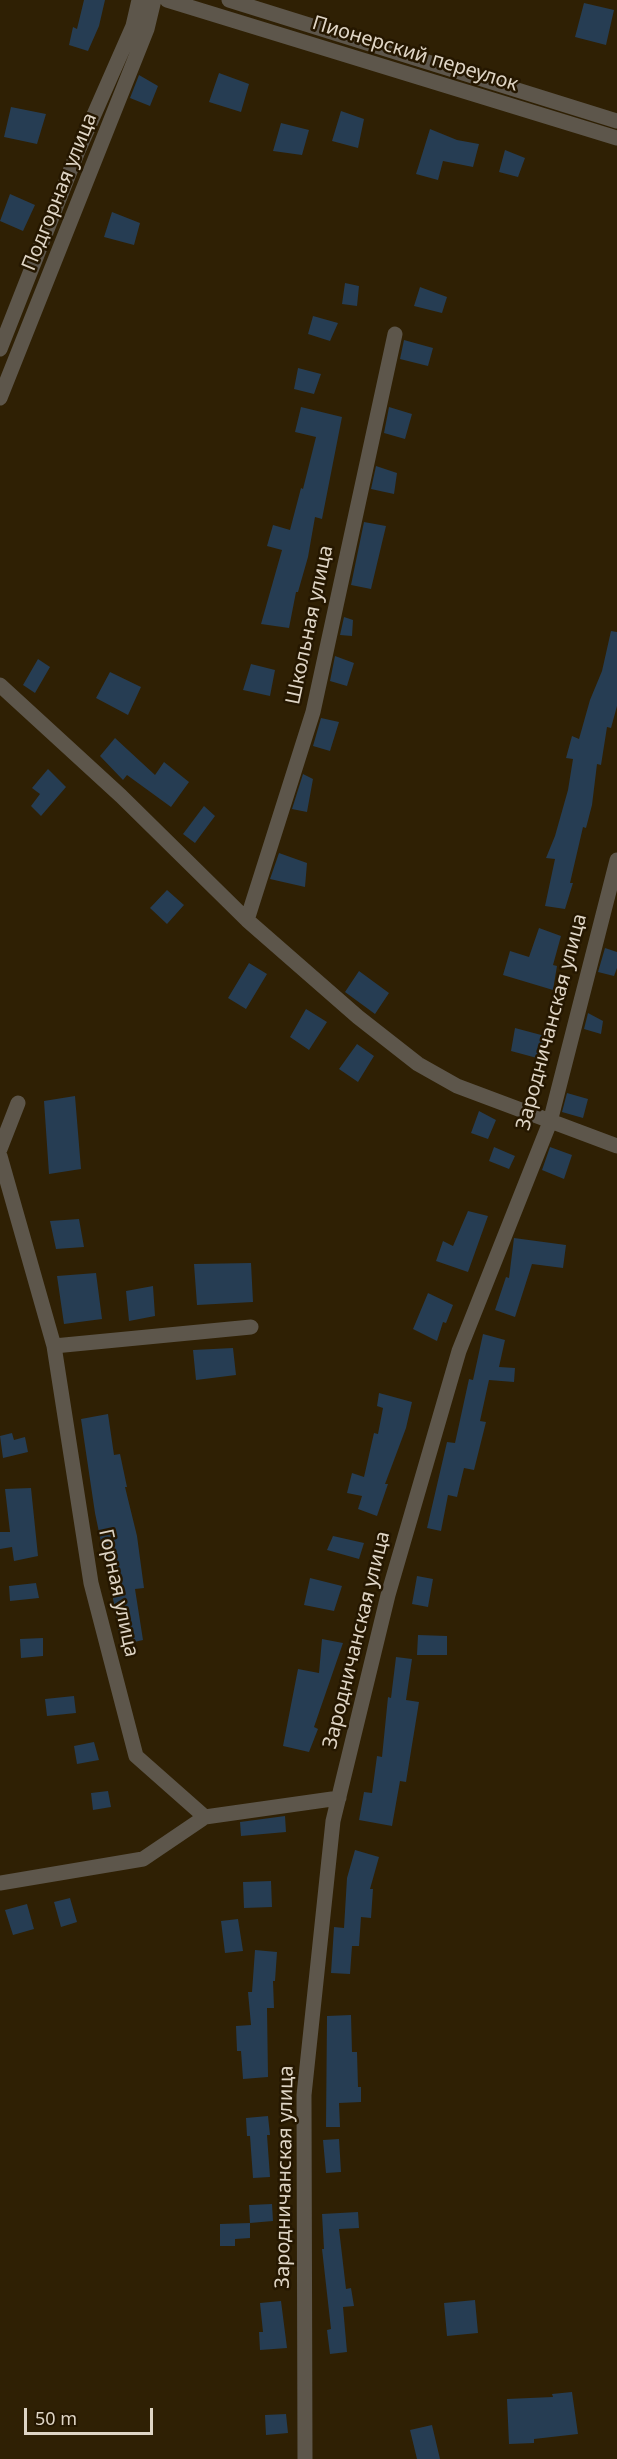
<!DOCTYPE html>
<meta charset="utf-8">
<style>
body{margin:0}
#map{position:relative;width:617px;height:2459px;overflow:hidden;background:#2f2004;font-family:"Noto Sans",sans-serif}
canvas{display:block}
.scale{position:absolute;left:24px;top:2408px;width:129px;height:27px;box-sizing:border-box;border:3px solid #dfd5c5;border-top:0;padding-left:8px;font-size:18px;line-height:21px;white-space:nowrap;color:#dfd5c5;-webkit-text-stroke:4px #251700;paint-order:stroke}
</style>
<div id="map">
<canvas width="617" height="2459"></canvas>
<div class="scale">50 m</div>
</div>
<script>
const context = document.querySelector('canvas').getContext('2d');
context.lineJoin = 'round';
function fillPath(path, color) { context.fillStyle = color; context.fill(path, 'evenodd'); }
const shape = rows => new Path2D(rows.map(r => 'M' + r).join(''));
function strokePath(path, color, width, dash) { context.strokeStyle = color; context.lineWidth = width; context.lineCap = dash ? 'butt' : 'round'; context.setLineDash(dash || []); context.stroke(path); }
function write(font, color, halo, rows, align = 'center') {
  context.font = font + ' "Noto Sans",sans-serif'; context.lineWidth = 5; context.setLineDash([]); context.textBaseline = 'middle'; context.strokeStyle = halo; context.fillStyle = color; for (const [text, x, y, turn = 0] of rows) {
    context.save(); context.translate(x, y); context.rotate((+turn || 0) * Math.PI / 180); context.textAlign = isNaN(turn) ? turn : align; if (halo) context.strokeText(text, 0, 0); context.fillText(text, 0, 0); context.restore();
  }
}
fillPath(shape([
 [84,0,105,0,99,26,88,51,69,45,73,27,77,29],
 [584,3,614,10,606,45,575,37],
 [219,73,249,84,241,112,209,102],
 [139,75,158,86,150,106,130,98],
 [11,107,46,114,37,144,4,137],
 [341,111,364,119,358,148,332,141],
 [281,123,309,130,302,155,273,151],
 [430,129,457,140,479,144,473,167,443,161,438,180,416,174],
 [505,150,525,158,518,177,499,172],
 [10,194,35,205,23,231,0,221],
 [112,212,140,223,134,245,104,237],
 [345,283,359,286,357,306,342,304],
 [420,287,447,297,442,313,414,306],
 [313,316,338,323,330,341,308,334],
 [404,340,433,348,428,366,400,359],
 [298,368,321,374,314,394,294,389],
 [301,407,342,417,322,519,315,517,308,557,298,592,296,592,289,628,261,624,282,550,267,546,273,525,290,530,301,488,303,489,316,437,295,432],
 [389,407,412,414,405,439,384,433],
 [376,466,397,473,394,494,371,489],
 [364,522,386,526,371,589,351,585],
 [344,617,353,620,352,636,340,635],
 [611,631,617,632,617,706,611,728,607,727,601,765,597,764,592,805,586,828,583,827,570,883,573,883,565,909,545,906,555,859,546,858,555,836,568,790,573,759,566,758,572,736,579,739,590,700,602,671],
 [335,656,354,663,347,686,330,681],
 [38,659,50,667,35,693,23,685],
 [251,664,275,670,270,696,243,690],
 [110,672,141,687,128,715,96,698],
 [321,718,339,722,330,751,313,746],
 [115,738,155,775,164,762,189,782,171,807,127,775,123,780,100,756],
 [48,769,66,787,41,816,31,806,40,794,32,788],
 [303,774,313,779,307,812,292,809],
 [204,806,215,816,195,843,183,834],
 [279,853,307,863,305,887,270,879],
 [167,890,184,905,167,924,150,908],
 [539,928,561,936,553,965,557,966,553,990,503,975,510,951,529,957],
 [605,948,617,952,617,968,614,976,598,972],
 [249,963,267,974,246,1009,228,998],
 [359,971,389,993,375,1014,345,992],
 [306,1009,327,1022,309,1050,290,1037],
 [588,1013,603,1021,601,1034,584,1029],
 [515,1028,545,1036,537,1058,511,1051],
 [357,1044,374,1056,358,1082,339,1069],
 [567,1093,588,1099,583,1118,562,1112],
 [75,1096,81,1169,49,1174,44,1101],
 [479,1111,496,1120,488,1139,471,1133],
 [494,1147,515,1156,509,1169,489,1161],
 [550,1147,572,1155,564,1179,542,1170],
 [468,1211,488,1216,468,1272,436,1261,443,1241,453,1246],
 [79,1219,84,1247,56,1249,50,1221],
 [514,1238,566,1245,563,1268,532,1264,515,1317,495,1310,506,1277,509,1278],
 [251,1263,253,1302,197,1305,194,1264],
 [96,1273,102,1319,64,1324,57,1276],
 [153,1286,155,1316,129,1321,126,1291],
 [428,1293,453,1305,446,1323,443,1322,437,1341,413,1329],
 [483,1334,505,1340,499,1367,515,1368,514,1382,489,1380,480,1421,486,1422,474,1470,464,1468,457,1497,448,1495,441,1531,427,1528,447,1442,455,1443,469,1379,473,1380],
 [233,1348,236,1375,196,1380,193,1350],
 [379,1393,412,1402,406,1428,385,1484,388,1484,377,1516,358,1509,362,1496,347,1493,352,1473,364,1477,374,1433,378,1434,383,1408,377,1406],
 [108,1414,114,1455,120,1454,127,1487,125,1487,137,1536,144,1588,135,1589,143,1640,121,1645,103,1541,101,1542,95,1513,81,1419],
 [12,1433,14,1440,25,1437,28,1452,3,1458,0,1436],
 [31,1488,38,1556,14,1561,12,1547,0,1549,0,1532,10,1532,5,1489],
 [333,1536,364,1543,359,1559,327,1550],
 [417,1576,433,1579,428,1607,412,1604],
 [310,1578,342,1586,334,1611,304,1605],
 [36,1583,39,1598,10,1601,9,1586],
 [418,1635,447,1636,447,1655,417,1655],
 [43,1638,43,1656,21,1658,20,1639],
 [322,1639,343,1643,314,1727,318,1729,309,1752,283,1746,298,1669,319,1673],
 [396,1657,412,1659,406,1700,419,1702,406,1782,400,1781,392,1826,359,1820,364,1792,372,1793,377,1756,382,1757,388,1697,391,1698],
 [74,1696,76,1713,47,1716,45,1699],
 [94,1742,99,1760,77,1764,74,1746],
 [108,1791,111,1807,93,1810,91,1793],
 [285,1816,286,1832,241,1836,240,1822],
 [355,1850,379,1857,370,1889,373,1889,371,1918,361,1917,359,1946,352,1946,350,1974,331,1973,334,1927,344,1928,347,1878],
 [271,1881,272,1907,244,1908,243,1882],
 [70,1898,77,1922,61,1927,54,1902],
 [27,1904,34,1929,13,1935,5,1910],
 [238,1919,243,1951,225,1953,221,1921],
 [255,1950,277,1952,275,1981,273,1981,274,2008,267,2008,268,2077,243,2079,241,2051,237,2051,236,2026,251,2025,248,1992,252,1992],
 [351,2015,352,2052,357,2052,358,2087,361,2087,361,2102,339,2103,340,2127,326,2127,327,2016],
 [268,2116,270,2135,267,2135,270,2177,253,2178,250,2136,247,2136,246,2118],
 [339,2139,341,2172,326,2173,323,2140],
 [272,2204,273,2221,250,2223,249,2205],
 [358,2212,359,2228,339,2229,346,2289,351,2288,354,2306,343,2307,347,2352,330,2354,327,2330,331,2329,322,2249,324,2249,322,2214],
 [250,2223,250,2238,235,2239,235,2246,220,2246,220,2224],
 [475,2300,478,2333,447,2336,444,2303],
 [281,2301,287,2348,260,2350,259,2332,263,2332,260,2303],
 [572,2392,578,2434,534,2439,534,2443,509,2444,507,2399,553,2397,552,2394],
 [286,2414,288,2433,266,2435,265,2415],
 [432,2425,440,2459,417,2459,410,2430]
]), '#263d53');
strokePath(shape([
 [167,0,617,138],
 [229,0,617,121],
 [0,349,78,151,133,26,139,0],
 [0,398,147,29,154,0],
 [0,685,121,796,247,920,358,1017,418,1064,457,1086,617,1146],
 [247,920,313,712,395,334],
 [0,1149,18,1103],
 [0,1156,54,1346,91,1583,136,1756,205,1817],
 [54,1346,251,1327],
 [0,1883,143,1859,205,1817,339,1798],
 [305,2459,304,2095,333,1821,388,1595,459,1351,550,1122,617,860]
]), '#5d564b', 15);
write('20px', '#dfd5c5', '#251700', [
 ["Пионерский переулок",415,54,17],
 ["Подгорная улица",60,192,-68],
 ["Школьная улица",310,625,-78],
 ["Зародничанская улица",552,1022,-75],
 ["Горная улица",118,1593,78],
 ["Зародничанская улица",357,1640,-76],
 ["Зародничанская улица",285,2177,-89]
]);
</script>
